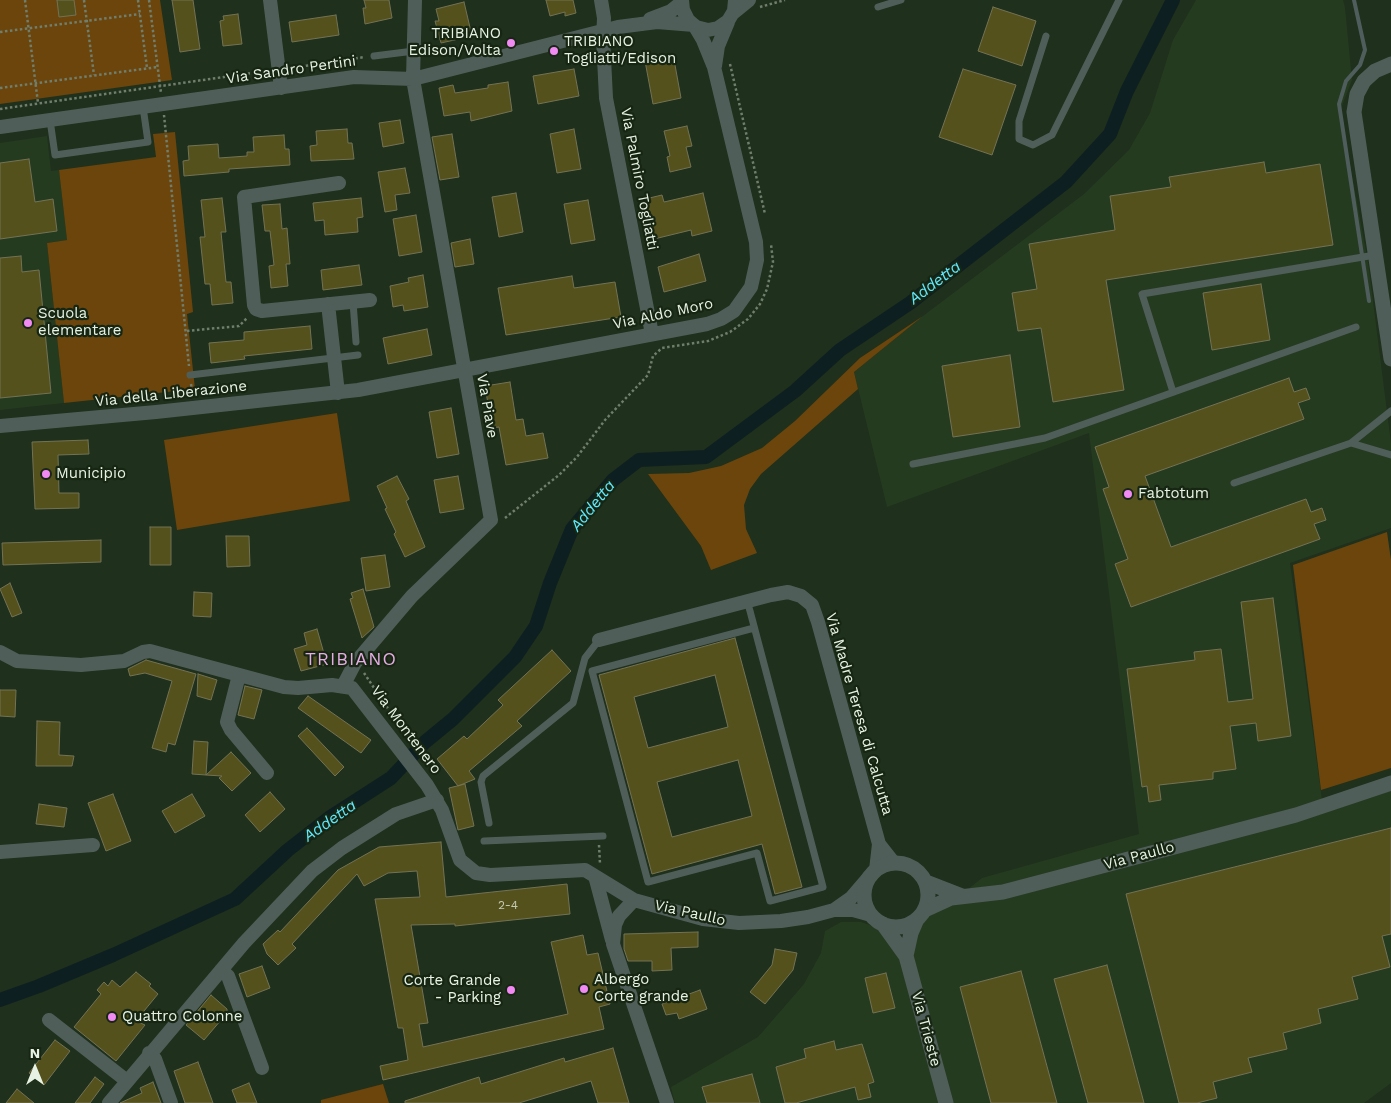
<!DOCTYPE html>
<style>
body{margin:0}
#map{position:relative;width:1391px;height:1103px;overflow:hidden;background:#1f301c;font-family:"Work Sans",sans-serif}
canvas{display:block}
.north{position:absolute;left:10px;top:1043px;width:50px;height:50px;-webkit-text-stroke:4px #162612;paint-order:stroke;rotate:0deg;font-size:14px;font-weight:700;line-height:20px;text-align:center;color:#e7f2e4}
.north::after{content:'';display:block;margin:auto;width:18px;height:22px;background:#e7f2e4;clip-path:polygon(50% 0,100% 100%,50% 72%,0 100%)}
</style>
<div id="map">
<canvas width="1391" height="1103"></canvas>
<div class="north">N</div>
</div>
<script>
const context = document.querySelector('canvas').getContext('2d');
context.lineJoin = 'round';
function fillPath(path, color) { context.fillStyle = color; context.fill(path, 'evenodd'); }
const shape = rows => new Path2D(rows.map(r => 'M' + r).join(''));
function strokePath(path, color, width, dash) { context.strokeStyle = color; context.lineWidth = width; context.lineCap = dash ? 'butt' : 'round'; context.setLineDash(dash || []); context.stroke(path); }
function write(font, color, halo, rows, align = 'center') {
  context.font = font + ' "Work Sans",sans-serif'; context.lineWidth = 4.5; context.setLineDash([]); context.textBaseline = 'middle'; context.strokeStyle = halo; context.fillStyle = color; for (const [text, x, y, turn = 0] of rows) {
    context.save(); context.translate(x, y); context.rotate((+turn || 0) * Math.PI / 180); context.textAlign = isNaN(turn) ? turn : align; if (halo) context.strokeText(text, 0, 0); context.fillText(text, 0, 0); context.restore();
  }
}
fillPath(shape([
 [1196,0,1343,0,1345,8,1352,80,1340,111,1368,262,1391,443,1391,528,1290,563,1322,800,1370,785,1391,775,1391,1083,1364,1103,675,1103,671,1087,758,1037,804,984,821,953,825,931,841,922,861,922,876,927,912,955,919,927,928,917,943,909,982,878,1139,834,1089,433,887,507,854,372,923,316,1084,194,1129,150,1150,113,1173,40],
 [47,136,51,171,59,170,67,240,47,243,64,403,0,410,0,143]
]), '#253b20');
fillPath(shape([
 [0,0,160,0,172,80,0,104],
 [175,132,193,312,187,314,195,389,64,403,47,243,67,240,59,170,156,157,153,134],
 [923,316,854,372,858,389,761,474,750,489,744,505,746,529,757,553,711,570,701,546,648,474,689,473,721,466,762,448,795,421,860,358],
 [337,413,350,501,177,530,164,440],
 [1387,532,1391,560,1391,768,1321,790,1293,565],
 [383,1084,389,1103,321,1103,321,1100]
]), '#6b450c');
strokePath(shape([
 [1354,0,1365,50,1360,65,1346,81,1339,104,1369,301]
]), '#4f5e5c', 4);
strokePath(shape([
 [0,1000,39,986,113,955,235,899,288,850,329,818,391,778,425,742,453,719,515,657,536,626,550,583,572,529,613,480,639,460,706,457,795,391,840,350,910,303,1066,182,1110,134,1127,91,1173,0]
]), '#0e1f22', 14);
const building = shape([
 [57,0,74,0,76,15,59,17,57,0],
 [172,0,193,0,200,49,180,52,172,0],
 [364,0,389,0,392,18,365,24,363,8,366,8,364,0],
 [546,0,573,0,576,13,565,16,565,12,550,16,546,0],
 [464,2,472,36,441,43,435,21,439,21,436,9,464,2],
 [993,7,1036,21,1022,66,978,51,993,7],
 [238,14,242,44,223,46,220,21,224,20,223,16,238,14],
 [336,15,339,35,292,42,289,22,336,15],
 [673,54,681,98,653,104,645,61,673,54],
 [574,69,579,96,538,104,533,76,574,69],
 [963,69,1016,85,992,155,939,137,963,69],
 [508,82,512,111,471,121,470,112,444,116,439,88,453,85,455,93,488,88,488,85,508,82],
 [400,120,404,143,383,147,379,123,400,120],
 [687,126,692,146,686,147,691,167,670,172,667,157,670,156,664,131,687,126],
 [347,129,348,143,352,143,354,159,311,161,310,146,317,145,316,131,347,129],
 [574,129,581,169,557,173,550,134,574,129],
 [452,134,459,177,440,180,432,137,452,134],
 [284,135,285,149,289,149,290,165,229,169,229,172,184,176,183,161,189,160,188,146,218,144,219,158,247,156,247,152,254,152,253,137,284,135],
 [29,159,35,202,53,199,57,231,0,239,0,163,29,159],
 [1264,162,1266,173,1320,164,1333,245,1106,280,1124,390,1053,402,1041,328,1018,331,1012,293,1037,289,1029,244,1115,230,1110,196,1171,187,1169,177,1264,162],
 [405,168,410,193,395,195,397,210,385,212,378,172,405,168],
 [516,193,523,232,499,237,492,197,516,193],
 [703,193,712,231,692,236,691,230,650,240,641,200,662,195,664,202,703,193],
 [222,198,226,232,221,232,226,282,231,282,233,303,212,305,210,284,205,284,200,237,205,237,201,200,222,198],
 [361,198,363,217,357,218,358,232,325,235,324,220,315,221,313,203,361,198],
 [588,200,595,240,571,244,564,204,588,200],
 [280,204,282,229,287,228,290,264,286,264,288,286,271,288,269,266,274,265,270,231,265,231,262,205,280,204],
 [416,215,422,252,399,256,393,219,416,215],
 [470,239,474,264,455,267,451,243,470,239],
 [699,254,706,281,664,292,658,267,699,254],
 [21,256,22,272,39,270,51,393,0,398,0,258,21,256],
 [359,265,362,285,323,290,321,270,359,265],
 [423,275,428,307,404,311,403,305,393,307,390,286,409,282,408,278,423,275],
 [572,276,574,288,615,282,621,317,506,335,498,288,572,276],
 [1261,284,1270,340,1212,350,1203,293,1261,284],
 [310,326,312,349,244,356,245,359,211,363,209,343,244,340,244,332,310,326],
 [427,329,432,355,388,364,383,338,427,329],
 [1010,355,1020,427,953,437,942,366,1010,355],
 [1289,378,1294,392,1306,388,1310,399,1298,403,1304,419,1145,476,1171,547,1306,499,1311,512,1322,508,1326,520,1314,524,1320,539,1131,607,1115,564,1128,559,1103,489,1109,487,1095,447,1289,378],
 [510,382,516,420,523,419,526,436,543,433,548,458,506,465,499,427,492,428,485,386,510,382],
 [451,408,459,454,437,458,429,412,451,408],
 [88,440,89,454,58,455,59,493,79,493,79,508,35,509,32,442,88,440],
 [397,476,409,499,406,501,425,547,405,557,394,534,396,532,385,509,387,508,377,486,397,476],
 [458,476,464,509,440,513,434,480,458,476],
 [150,527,171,527,171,565,150,565,150,527],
 [226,536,249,536,250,566,227,567,226,536],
 [101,540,101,562,3,565,2,543,101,540],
 [385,555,390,587,366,591,361,558,385,555],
 [10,583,22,613,12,617,0,589,10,583],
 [363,589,374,627,362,638,350,599,353,598,351,593,363,589],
 [194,592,212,593,211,617,193,616,194,592],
 [1273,598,1291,736,1258,741,1256,723,1230,726,1236,769,1213,772,1213,779,1159,785,1161,800,1149,802,1147,786,1142,787,1127,669,1195,660,1194,652,1221,649,1228,702,1253,699,1241,602,1273,598],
 [317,629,327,664,301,671,294,649,307,645,304,633,317,629],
 [735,638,802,887,775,894,762,844,652,874,599,675,735,638],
 [715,675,728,727,648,748,634,697,715,675],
 [738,760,752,816,672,837,657,782,738,760],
 [552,650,571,671,517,721,522,726,469,771,475,779,458,786,437,759,464,736,467,739,503,705,498,700,552,650],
 [146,660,196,674,175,745,168,743,166,752,152,748,172,681,145,673,130,676,128,669,146,660],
 [198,674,217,680,211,700,197,696,198,674],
 [245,686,262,690,254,719,238,715,245,686],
 [0,690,16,690,15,717,0,716,0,690],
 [308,696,371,740,361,753,298,708,308,696],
 [37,721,60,722,59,755,74,756,72,766,36,766,37,721],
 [307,728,344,767,335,776,298,736,307,728],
 [194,741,208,742,206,775,192,774,194,741],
 [231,752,251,773,232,791,219,778,222,776,206,775,231,752],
 [465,784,474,826,458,830,449,788,465,784],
 [270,792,285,809,260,832,245,815,270,792],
 [113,794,131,841,106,851,88,803,113,794],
 [192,794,205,816,175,833,162,811,192,794],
 [39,804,67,808,64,827,36,824,39,804],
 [1391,828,1391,934,1382,936,1390,967,1352,977,1358,999,1318,1009,1321,1023,1283,1033,1287,1049,1248,1058,1252,1072,1213,1082,1217,1098,1197,1103,1179,1103,1126,894,1391,828],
 [441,842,446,897,567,884,570,914,455,926,455,924,411,925,428,1023,419,1024,423,1047,568,1014,551,942,583,935,587,955,598,953,610,1004,599,1007,604,1029,383,1080,380,1066,408,1060,403,1028,398,1028,375,899,420,897,417,871,388,873,364,886,357,874,292,944,296,948,278,965,267,954,263,944,278,930,280,932,338,870,379,847,441,842],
 [698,932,698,947,671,948,672,970,652,971,652,961,628,961,624,949,624,934,698,932],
 [775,949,797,953,793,970,765,1004,750,992,772,965,775,949],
 [1107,965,1144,1103,1088,1103,1054,979,1107,965],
 [262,966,270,988,247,997,239,974,262,966],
 [1021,971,1057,1103,991,1103,960,987,1021,971],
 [136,972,151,984,149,986,158,994,144,1011,146,1012,138,1022,145,1025,116,1061,74,1027,101,994,97,990,104,982,108,986,112,980,120,987,136,972],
 [886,973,895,1008,873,1013,865,978,886,973],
 [700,990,707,1009,679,1019,677,1013,666,1015,662,1004,700,990],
 [211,995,227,1009,227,1013,204,1040,186,1025,211,995],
 [55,1040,70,1051,44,1085,29,1073,55,1040],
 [834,1041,836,1050,862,1044,874,1082,868,1084,871,1097,858,1100,855,1087,796,1103,785,1103,776,1067,806,1058,804,1049,834,1041],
 [613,1048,629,1103,598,1103,591,1081,519,1103,405,1103,405,1101,479,1077,481,1084,564,1058,565,1062,613,1048],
 [198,1062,213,1103,185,1103,174,1071,198,1062],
 [752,1074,760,1103,707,1103,702,1087,752,1074],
 [95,1077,104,1084,90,1103,75,1103,95,1077],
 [153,1082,161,1103,120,1103,142,1093,140,1088,153,1082],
 [249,1083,257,1103,237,1103,232,1090,249,1083],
 [17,1089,34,1103,6,1103,17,1089]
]);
fillPath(building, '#54511d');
strokePath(building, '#737255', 1);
strokePath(shape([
 [25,0,38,103],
 [84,0,94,75],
 [138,0,147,68],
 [149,0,161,93],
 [760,7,785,0],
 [0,32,140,14],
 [730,64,765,214],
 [291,68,365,57],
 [0,88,158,67],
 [0,109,266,71],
 [164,115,189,366],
 [187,331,239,326,248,317],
 [191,384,193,396],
 [505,518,559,475,577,457,605,420,648,375,653,356,662,348,708,341,730,332,748,319,760,304,767,289,773,262,771,244],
 [364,673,391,713,390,717],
 [599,845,600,864]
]), '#707e6d', 2.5, [2.5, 2.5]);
strokePath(shape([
 [878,7,901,0],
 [1046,36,1019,121,1019,139,1033,145,1052,135,1119,0],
 [374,56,414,51],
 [50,120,55,155,148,142,143,107],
 [353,302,356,342],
 [190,375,358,355],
 [1173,392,1142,294,1375,255],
 [1351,443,1391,455],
 [913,464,1045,438,1356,327],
 [1234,483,1351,443,1391,411],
 [747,601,750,611,823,887,770,901,757,853,648,882,592,671,754,628],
 [489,823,481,782,483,776,573,703,585,658,599,640],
 [484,841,603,836]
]), '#505e5a', 7);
strokePath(shape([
 [270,0,281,88],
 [601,0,604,18,603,38,606,98,652,334],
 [682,0,683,10,688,20,696,27,708,30,718,28,728,21,734,11,735,0],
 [733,13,749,0],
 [650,19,671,11,682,2],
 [715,66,718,46,728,22],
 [0,127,354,77,413,79,618,27,657,22,694,25],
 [339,183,244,197,254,305,256,309,262,311,370,300],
 [328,304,338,393],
 [0,426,156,412,358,390,707,324,721,319,734,311,751,287,757,260,756,242,714,67,703,40,694,25],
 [599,640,771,595,788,592,801,596,812,605,818,622,879,844],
 [0,652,17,661,81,665,124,661,143,652,150,651,284,687,298,688,332,685,352,688,427,785,442,810,460,860,476,873,490,875,585,870,634,900,703,919,739,923,781,921,808,917,834,910,853,910,871,915],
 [239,675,227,722,231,730,267,773],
 [343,686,355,663,412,596,491,520,413,79,415,0],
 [0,852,93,845],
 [876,870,879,844,894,863],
 [595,876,612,940],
 [634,900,619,916,615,925,613,944,667,1103],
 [834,910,851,898,869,877],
 [221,970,228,976,262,1068],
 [49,1020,127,1081],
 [149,1053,155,1059,171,1103],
 [109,1103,244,943,312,871,342,848,396,814,437,800]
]), '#505e5a', 14);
strokePath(shape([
 [1391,64,1375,71,1364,81,1357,94,1354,112,1391,359],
 '864 895a32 32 0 1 1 64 0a32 32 0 1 1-64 0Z',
 [926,882,962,896],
 [925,910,951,898,1003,892,1296,815,1391,783],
 [883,924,906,956,946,1103],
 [906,956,911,933,917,919]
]), '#505e5a', 15);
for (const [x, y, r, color] of [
 [511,43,5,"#f28af3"],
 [554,51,5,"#f28af3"],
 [28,323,5,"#f28af3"],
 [46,474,5,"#f28af3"],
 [1128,494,5,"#f28af3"],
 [584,989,5,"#f28af3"],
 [511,990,5,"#f28af3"],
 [112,1017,5,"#f28af3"]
]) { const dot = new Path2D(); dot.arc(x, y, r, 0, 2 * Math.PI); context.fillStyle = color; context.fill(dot); strokePath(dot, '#162612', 2); }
write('12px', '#c2cab2', null, [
 ["2-4",508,905]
]);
write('15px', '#e7f2e4', '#162612', [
 ["TRIBIANO",501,34,"right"],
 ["Edison/Volta",501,51,"right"],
 ["TRIBIANO",564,42],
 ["Togliatti/Edison",564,59],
 ["Scuola",38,314],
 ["elementare",38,331],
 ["Municipio",56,474],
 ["Fabtotum",1138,494],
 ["Albergo",594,980],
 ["Corte grande",594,997],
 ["Corte Grande",501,981,"right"],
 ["- Parking",501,998,"right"],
 ["Quattro Colonne",122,1017]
], 'left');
write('15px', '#e7f2e4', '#162612', [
 ["Via Sandro Pertini",291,70,-8],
 ["Via Palmiro Togliatti",639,179,79],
 ["Via Aldo Moro",663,314,-12],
 ["Via della Liberazione",171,394,-6],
 ["Via Piave",487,406,80],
 ["Via Madre Teresa di Calcutta",859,714,74],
 ["Via Montenero",406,730,53],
 ["Via Paullo",1139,856,-15],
 ["Via Paullo",690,913,13],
 ["Via Trieste",926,1029,75]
]);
write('italic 16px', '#61e8fd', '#162612', [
 ["Addetta",935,283,-37],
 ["Addetta",593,506,-51],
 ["Addetta",330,821,-35]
]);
context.letterSpacing = '1px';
write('18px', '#e6ade5', '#162612', [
 ["TRIBIANO",351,660]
]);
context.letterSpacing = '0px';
</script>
